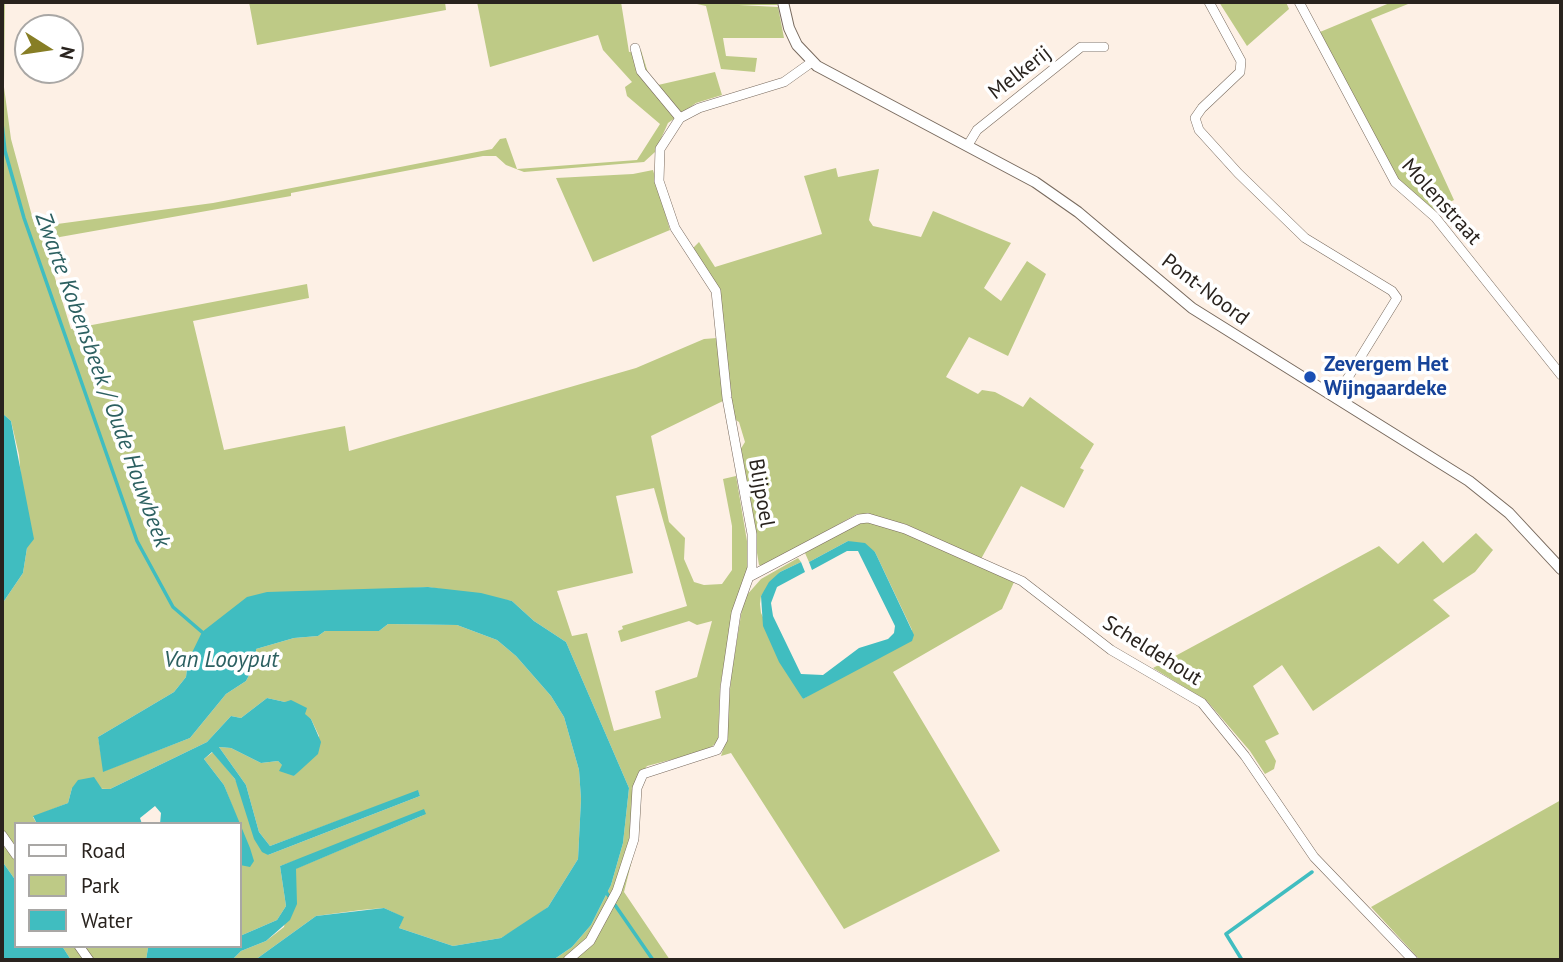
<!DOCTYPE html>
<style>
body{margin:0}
#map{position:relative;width:1563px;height:962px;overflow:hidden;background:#fdf0e5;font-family:"PT Sans",sans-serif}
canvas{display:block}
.frame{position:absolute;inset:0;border:4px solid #29231e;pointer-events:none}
.legend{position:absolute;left:14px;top:822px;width:228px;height:126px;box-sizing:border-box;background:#fff;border:2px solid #a9a7a5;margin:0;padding:9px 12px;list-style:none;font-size:21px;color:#29231e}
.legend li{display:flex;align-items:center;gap:14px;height:35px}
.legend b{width:35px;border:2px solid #a9a7a5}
.north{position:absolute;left:14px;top:14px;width:70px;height:70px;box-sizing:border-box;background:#fff;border:2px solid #a9a7a5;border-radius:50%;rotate:102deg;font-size:19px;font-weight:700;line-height:28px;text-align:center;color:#29231e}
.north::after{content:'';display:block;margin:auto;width:24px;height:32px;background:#877e25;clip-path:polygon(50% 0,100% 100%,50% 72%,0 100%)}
</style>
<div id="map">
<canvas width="1563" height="962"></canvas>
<div class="frame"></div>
<ul class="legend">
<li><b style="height:9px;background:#fff"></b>Road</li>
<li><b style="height:19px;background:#beca86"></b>Park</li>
<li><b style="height:19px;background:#40bdc0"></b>Water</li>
</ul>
<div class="north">N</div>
</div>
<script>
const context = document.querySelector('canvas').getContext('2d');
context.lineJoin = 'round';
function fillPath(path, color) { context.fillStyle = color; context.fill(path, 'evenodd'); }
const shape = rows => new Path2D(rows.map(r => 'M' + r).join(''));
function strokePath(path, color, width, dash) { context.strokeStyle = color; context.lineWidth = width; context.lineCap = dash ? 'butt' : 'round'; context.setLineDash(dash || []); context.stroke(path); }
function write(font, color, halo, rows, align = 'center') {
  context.font = font + ' "PT Sans",sans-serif'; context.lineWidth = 7; context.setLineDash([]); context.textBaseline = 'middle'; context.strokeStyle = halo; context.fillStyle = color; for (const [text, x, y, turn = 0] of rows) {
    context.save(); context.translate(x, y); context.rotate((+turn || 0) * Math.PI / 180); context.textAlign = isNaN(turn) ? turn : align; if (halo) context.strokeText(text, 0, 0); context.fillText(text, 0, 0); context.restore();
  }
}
fillPath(shape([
 [2,2,5,2,4,87,11,139,35,227,213,203,344,178,492,149,500,139,506,138,517,169,637,160,660,124,627,96,625,87,632,82,603,50,598,35,490,67,477,2,621,2,629,52,641,50,648,73,658,85,715,72,722,95,696,103,668,123,655,152,644,162,524,172,506,165,496,156,483,156,291,193,291,196,43,240,71,329,307,284,309,298,193,321,224,450,345,426,349,451,636,368,704,339,717,338,723,401,651,436,669,522,685,538,684,559,694,582,704,585,722,584,732,570,732,526,723,479,736,476,748,547,748,567,735,603,720,687,718,741,708,750,647,766,636,781,641,791,639,832,624,892,670,960,553,960,572,947,591,925,611,885,623,843,629,788,566,642,534,621,512,601,428,587,380,590,188,661,186,677,174,692,98,737,104,771,190,738,226,694,246,681,256,662,256,649,294,638,318,636,325,631,379,631,388,624,457,625,497,640,516,656,551,696,564,717,579,770,581,799,578,859,548,907,525,924,501,938,453,946,399,928,403,917,384,908,361,910,316,916,255,960,232,960,241,951,266,941,284,927,295,869,426,814,280,866,286,906,277,920,240,936,240,864,253,860,224,785,204,759,213,752,235,779,268,855,420,796,418,791,270,846,259,832,246,785,219,747,231,748,261,763,278,761,294,776,312,757,319,736,311,719,285,702,267,698,241,718,231,716,207,742,110,789,72,788,68,803,33,817,37,824,16,824,16,881,2,861,2,604,23,573,27,548,19,455,11,421,2,413],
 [654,488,687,606,622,626,623,629,618,631,621,642,689,621,697,625,712,621,697,677,655,691,661,718,614,731,587,633,572,636,557,591,633,573,616,496],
 [249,2,445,2,446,10,257,45],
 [688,2,777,2,777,5,739,5,778,7,784,38,723,38,726,56,757,58,755,72,721,69,706,6],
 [1219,2,1286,2,1289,9,1247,46],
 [1392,2,1413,2,1371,19,1454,200,1434,210,1397,182,1320,32],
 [836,168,838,177,879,169,869,220,873,226,921,237,933,211,1011,243,984,288,1001,301,1027,261,1046,274,1008,356,969,337,946,377,978,394,982,390,995,392,1023,407,1030,397,1094,444,1080,468,1084,470,1064,508,1021,486,981,559,905,524,857,514,764,566,759,565,740,450,745,442,739,422,734,419,720,292,693,248,699,242,715,267,822,234,804,176],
 [653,170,670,230,593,262,556,178,633,174],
 [860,521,880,522,1014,582,1002,609,893,672,1000,851,844,929,731,753,721,756,726,740,731,677,742,609,746,596,761,579,798,558,801,562,780,572,761,596,760,604,761,613,803,699,912,630,875,552,848,541,809,562,805,553],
 [1476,533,1493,550,1475,572,1433,600,1450,616,1313,711,1282,665,1253,686,1279,734,1265,741,1276,761,1274,769,1265,774,1250,751,1207,701,1153,668,1379,546,1398,564,1423,541,1443,563],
 [1561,800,1561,960,1420,960,1371,907],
 [62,946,152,946,148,948,146,960,71,960]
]), '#beca86');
fillPath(shape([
 [2,413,11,421,34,539,27,548,23,573,2,604],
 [848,541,865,543,875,552,914,635,912,641,803,699,779,662,763,626,761,596,769,582,780,572,801,562,805,572,777,587,771,603,773,616,801,674,823,675,859,648,888,639,894,633,895,626,858,551,847,551,812,570,809,562],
 [428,587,481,593,512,601,534,621,566,642,629,788,623,843,611,885,591,925,572,947,553,960,255,960,316,916,384,908,404,917,399,928,453,946,501,938,548,907,578,859,581,799,579,770,564,717,551,696,516,656,497,640,457,625,388,624,379,631,325,631,318,636,294,638,256,649,256,662,246,681,226,694,190,738,103,772,98,737,174,692,186,677,188,661,202,632,247,597,267,592],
 [267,698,285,702,291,700,307,708,305,714,311,719,321,742,318,754,294,776,279,771,282,765,278,761,261,763,231,748,219,747,246,785,259,832,270,846,418,790,420,796,268,855,262,852,254,839,235,779,212,752,204,759,224,785,250,848,254,861,250,867,240,865,240,824,160,824,161,813,155,806,140,818,142,824,37,824,33,816,68,803,72,788,78,780,94,777,102,789,110,789,207,742,231,716,241,718],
 [424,809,426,814,296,869,297,904,290,920,266,941,241,951,232,960,146,960,148,948,152,946,240,946,240,936,277,920,286,906,280,866],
 [2,861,16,881,16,946,62,946,71,960,2,960]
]), '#40bdc0');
strokePath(shape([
 [2,123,5,151,24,218,137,541,173,607,202,632],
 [606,892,653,960],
 [1242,960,1226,934,1312,872]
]), '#40bdc0', 3.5);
const minor = shape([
 [1209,2,1241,61,1240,72,1202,108,1195,118,1199,130,1238,173,1305,238,1392,291,1397,298,1336,397],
 [1299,2,1395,182,1435,217,1561,375],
 [635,48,641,71,680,118],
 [968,145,977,130,1081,47,1104,47],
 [751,576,859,519,868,518,905,529,1022,581,1111,650,1202,703,1245,756,1314,857,1413,960],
 [2,835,16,855],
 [79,946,89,960],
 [568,960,590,941,617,891,634,839,637,788,643,774,717,750,723,739,725,688,736,613,752,568,752,534,727,398,716,291,675,228,659,181,660,149,680,118,699,108,784,82,812,62]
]);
const tertiary = shape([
 [783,2,789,28,797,45,817,66,1035,182,1078,212,1192,308,1469,481,1509,513,1561,569]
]);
strokePath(minor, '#786a5e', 10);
strokePath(tertiary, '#786a5e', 12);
strokePath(minor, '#fff', 9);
strokePath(tertiary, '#fff', 10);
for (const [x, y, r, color] of [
 [1310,377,7,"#1a4fb4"]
]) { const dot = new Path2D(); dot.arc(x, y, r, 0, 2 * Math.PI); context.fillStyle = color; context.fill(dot); strokePath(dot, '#fff', 2.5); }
write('21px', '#29231e', '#fff', [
 ["Melkerij",1020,73,-38],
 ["Molenstraat",1441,202,48],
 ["Pont-Noord",1205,290,37],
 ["Blijpoel",761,493,80],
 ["Scheldehout",1152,651,32]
]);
write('bold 21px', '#164399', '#fff', [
 ["Zevergem Het",1324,365],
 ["Wijngaardeke",1324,389]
], 'left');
write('italic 23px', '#2c6061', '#fff', [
 ["Zwarte Kobensbeek / Oude Houwbeek",102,380,70],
 ["Van Looyput",221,660]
]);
</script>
